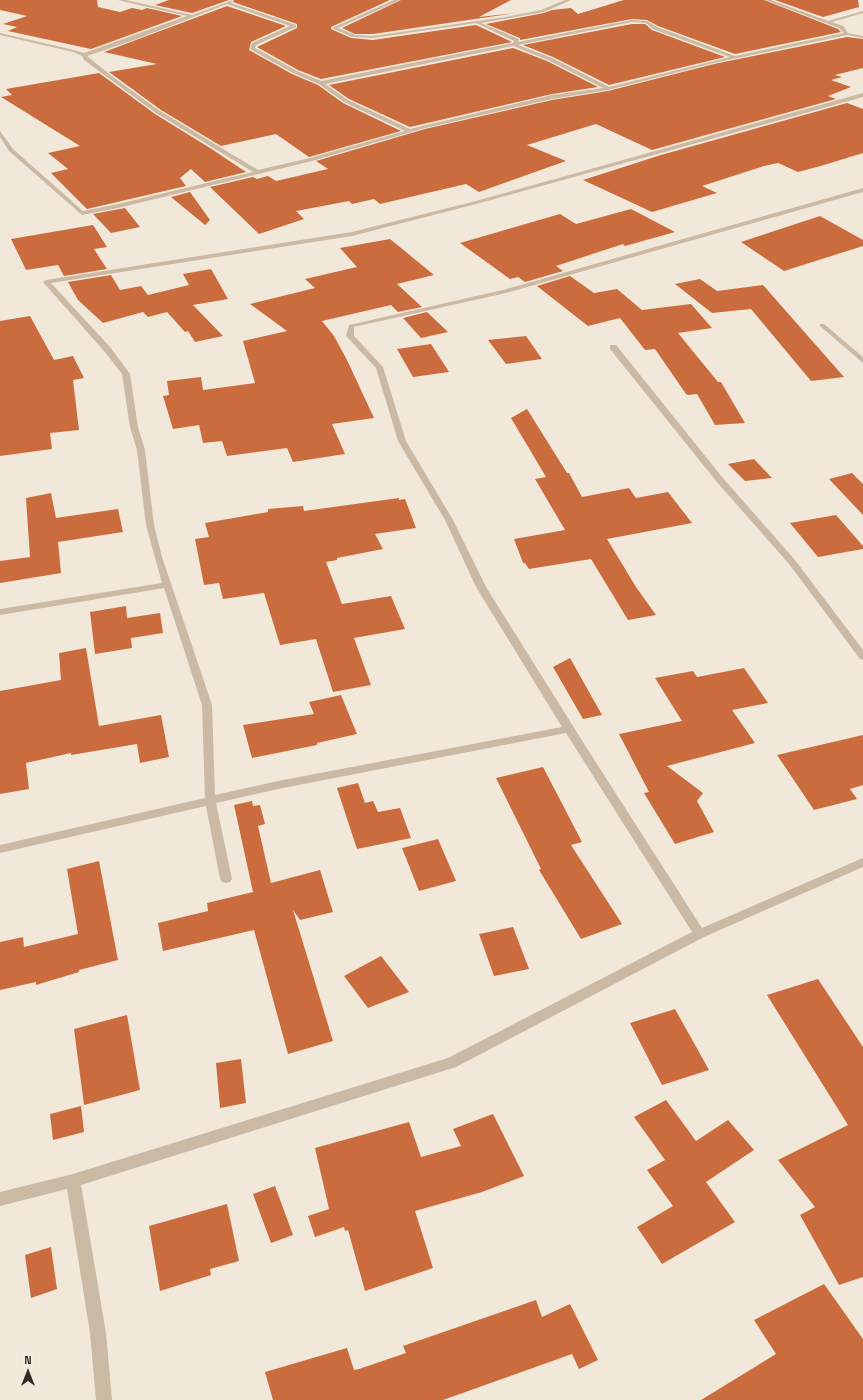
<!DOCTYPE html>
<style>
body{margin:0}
#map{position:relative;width:863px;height:1400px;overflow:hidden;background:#f2e8d9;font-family:"Space Grotesk",sans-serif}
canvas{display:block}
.north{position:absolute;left:8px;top:1352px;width:40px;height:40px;-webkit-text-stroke:3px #faf2e5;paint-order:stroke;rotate:0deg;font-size:11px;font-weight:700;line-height:16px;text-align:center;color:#362c26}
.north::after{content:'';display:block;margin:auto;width:14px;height:18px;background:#362c26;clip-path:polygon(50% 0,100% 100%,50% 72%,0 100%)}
</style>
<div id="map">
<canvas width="863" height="1400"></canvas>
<div class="north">N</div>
</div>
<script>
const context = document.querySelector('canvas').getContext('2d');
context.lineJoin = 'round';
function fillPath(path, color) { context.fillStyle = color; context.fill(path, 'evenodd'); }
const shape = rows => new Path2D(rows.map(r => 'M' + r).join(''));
fillPath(shape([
 [0,0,97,0,98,7,120,12,132,8,142,10,147,8,182,16,91,49,8,31,17,27,3,24,27,16,0,10],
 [169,0,229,0,192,13,155,5],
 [234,0,390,0,331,27,331,29,351,38,373,40,476,25,512,42,321,79,298,70,257,47,297,28,297,24,233,2],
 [401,0,511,0,479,17,516,13,373,34,355,34,342,28],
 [624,0,764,0,838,29,841,32,735,54,658,26,647,20,632,19,520,40,520,38,486,24,544,13,552,10,571,8,578,14],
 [775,0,858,0,859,7,823,17],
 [227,6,286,26,251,42,249,50,292,74,318,85,343,103,401,131,309,157,276,134,221,146,161,110,109,72,157,64,104,52],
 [632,24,645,24,652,30,725,57,609,85,553,57,523,45],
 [847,37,863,39,863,68,835,75,842,77,831,80,851,87,828,96,836,99,652,150,596,124,527,145,566,161,479,192,466,184,380,204,374,199,352,204,349,201,296,211,304,219,259,234,210,187,253,177,257,179,268,176,276,181,328,169,316,161,425,129,552,100,608,91,714,64],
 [513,48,547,61,598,87,552,94,410,127,349,99,329,85],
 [99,73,155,114,210,148,246,172,205,182,191,169,180,178,186,186,87,209,51,173,68,169,48,153,80,146,1,97,12,95,6,89],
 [847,103,863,109,863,153,824,165,798,172,778,163,764,166,702,186,717,193,652,212,583,180,661,155],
 [190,192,210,220,205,225,171,197],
 [125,208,140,227,111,233,93,214],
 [631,209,675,232,625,246,623,244,556,266,563,271,525,282,518,277,510,279,460,243,560,214,576,224],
 [820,216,863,240,863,246,784,271,741,242],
 [93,225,107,247,94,249,107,269,64,276,58,265,26,270,11,239],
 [390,239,434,275,397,284,422,307,398,312,391,305,322,321,334,336,347,360,374,418,332,424,345,454,293,462,287,448,227,456,222,441,203,443,199,425,173,429,163,396,169,395,167,381,201,377,203,390,255,383,243,341,287,331,250,304,315,288,305,279,357,267,340,248],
 [211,269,228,299,193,305,223,336,195,342,188,331,185,332,167,312,148,317,143,312,103,323,78,300,68,282,111,275,120,290,141,286,148,295,189,285,183,274],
 [570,276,594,293,617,289,642,310,691,304,712,328,678,333,718,382,721,382,745,423,715,425,697,394,688,395,686,394,655,349,645,350,620,318,588,326,537,286],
 [700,279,717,291,763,285,844,377,811,381,751,309,712,313,675,284],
 [427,312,448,332,421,338,403,318],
 [30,316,54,360,73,356,84,378,73,380,79,430,50,433,52,449,0,456,0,321],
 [526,336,542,359,506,364,488,340],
 [431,344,449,372,413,377,397,349],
 [527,409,567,473,569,473,582,497,629,488,636,498,668,492,692,523,607,539,636,587,656,615,628,620,591,559,529,569,525,563,523,563,514,539,565,530,535,479,546,477,511,418],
 [754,459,772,478,745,481,728,464],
 [852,473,863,484,863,515,829,479],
 [51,493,56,518,118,509,123,532,58,542,61,573,0,583,0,561,30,557,26,498],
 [399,498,399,500,405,499,416,528,375,534,383,549,337,558,337,560,326,562,342,604,391,596,405,629,354,638,371,685,333,692,316,639,280,645,264,593,223,599,219,583,204,585,195,539,209,537,205,523,268,512,268,509,303,506,304,511],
 [836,515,863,546,863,549,818,557,790,523],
 [126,606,127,618,160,613,163,633,131,638,132,648,95,654,90,612],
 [86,648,99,726,161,715,169,757,140,763,137,744,71,755,71,753,26,763,29,789,0,794,0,691,61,680,59,653],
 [570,658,602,715,583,719,553,667],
 [744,668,768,703,732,710,755,743,667,766,703,793,697,801,714,832,675,844,644,793,649,792,619,734,682,721,655,678,693,671,697,677],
 [341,695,357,734,317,743,317,745,252,758,243,725,314,714,309,702],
 [863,735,863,785,850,789,857,799,814,810,777,755],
 [543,767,582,842,571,845,622,924,581,939,539,870,541,869,496,778],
 [358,783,365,803,373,801,378,812,400,808,411,838,357,849,337,788],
 [252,801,253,806,260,805,265,824,258,826,271,883,320,870,333,912,300,920,293,910,333,1041,288,1054,254,930,163,951,158,923,208,911,207,903,253,892,234,805],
 [438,839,456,881,419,891,402,848],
 [99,861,118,960,79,970,79,972,36,985,36,982,0,990,0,942,23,937,24,947,78,934,67,869],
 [513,927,529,969,494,976,479,934],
 [381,956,409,992,368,1008,344,976],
 [818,979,863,1047,863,1277,839,1285,800,1215,815,1207,778,1160,848,1125,767,995],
 [675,1009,709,1070,662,1085,630,1023],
 [127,1015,140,1090,84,1105,74,1029],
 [241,1059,246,1103,220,1108,216,1063],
 [666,1100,696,1141,728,1120,754,1150,706,1182,735,1222,662,1264,637,1227,673,1206,647,1170,665,1160,634,1117],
 [81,1106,84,1132,53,1140,50,1114],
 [493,1114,524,1176,482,1192,415,1211,433,1268,365,1291,348,1230,345,1231,344,1227,315,1237,308,1216,329,1209,315,1148,409,1122,421,1157,461,1146,453,1129],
 [275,1186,293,1235,271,1243,253,1194],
 [227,1204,239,1261,210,1269,211,1275,160,1291,149,1226],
 [51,1247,57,1289,31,1298,25,1255],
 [824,1284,863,1339,863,1400,701,1400,776,1354,754,1320],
 [536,1300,542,1317,570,1304,598,1360,579,1369,572,1354,443,1400,273,1400,265,1372,347,1348,354,1370,359,1369,406,1353,403,1346]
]), '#cb6c3e');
fillPath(shape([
 [118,0,126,0,192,15,233,0,231,3,296,25,296,27,256,45,255,48,297,71,321,81,513,43,514,41,476,23,373,38,352,37,332,28,394,0,400,0,338,28,355,35,373,36,505,17,541,10,565,0,571,0,544,12,481,23,519,39,518,42,632,20,647,21,657,27,735,56,844,33,839,28,765,0,771,0,828,21,863,11,863,13,832,22,843,26,848,33,863,36,863,38,847,35,714,63,608,90,552,99,425,128,312,161,118,208,82,215,9,151,0,137,0,131,13,149,83,211,118,204,253,172,156,113,84,60,82,56,73,52,0,35,0,33,74,50,84,53,187,16,118,0],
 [227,4,290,26,252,43,250,49,293,73,319,84,344,102,405,131,310,158,258,170,160,111,113,77,87,56,137,39,227,4],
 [632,22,646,23,653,29,730,57,609,87,552,58,518,45,632,22],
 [513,46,548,60,603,88,552,95,410,129,348,100,325,84,513,46],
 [863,93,863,97,480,203,352,236,51,283,110,347,130,374,138,427,145,450,154,525,162,557,212,705,215,795,278,781,562,727,476,587,445,520,398,441,376,368,346,336,349,325,503,290,863,188,863,192,506,293,354,327,354,336,383,367,406,441,453,520,486,587,588,750,702,928,863,858,863,867,704,937,456,1067,81,1185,106,1333,112,1400,96,1400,90,1333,67,1189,0,1206,0,1192,73,1174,448,1058,692,932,566,733,278,789,216,803,232,879,230,882,226,883,222,882,220,879,206,806,0,853,0,845,205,798,202,705,164,588,0,615,0,609,162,583,146,525,137,450,130,427,122,374,104,351,43,282,46,280,352,232,476,201,863,93],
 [820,324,824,324,863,357,863,363,820,326,820,324],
 [610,345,616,345,722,477,795,560,863,650,863,660,860,659,789,564,716,481,610,349,610,345]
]), '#cbb9a4');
</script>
